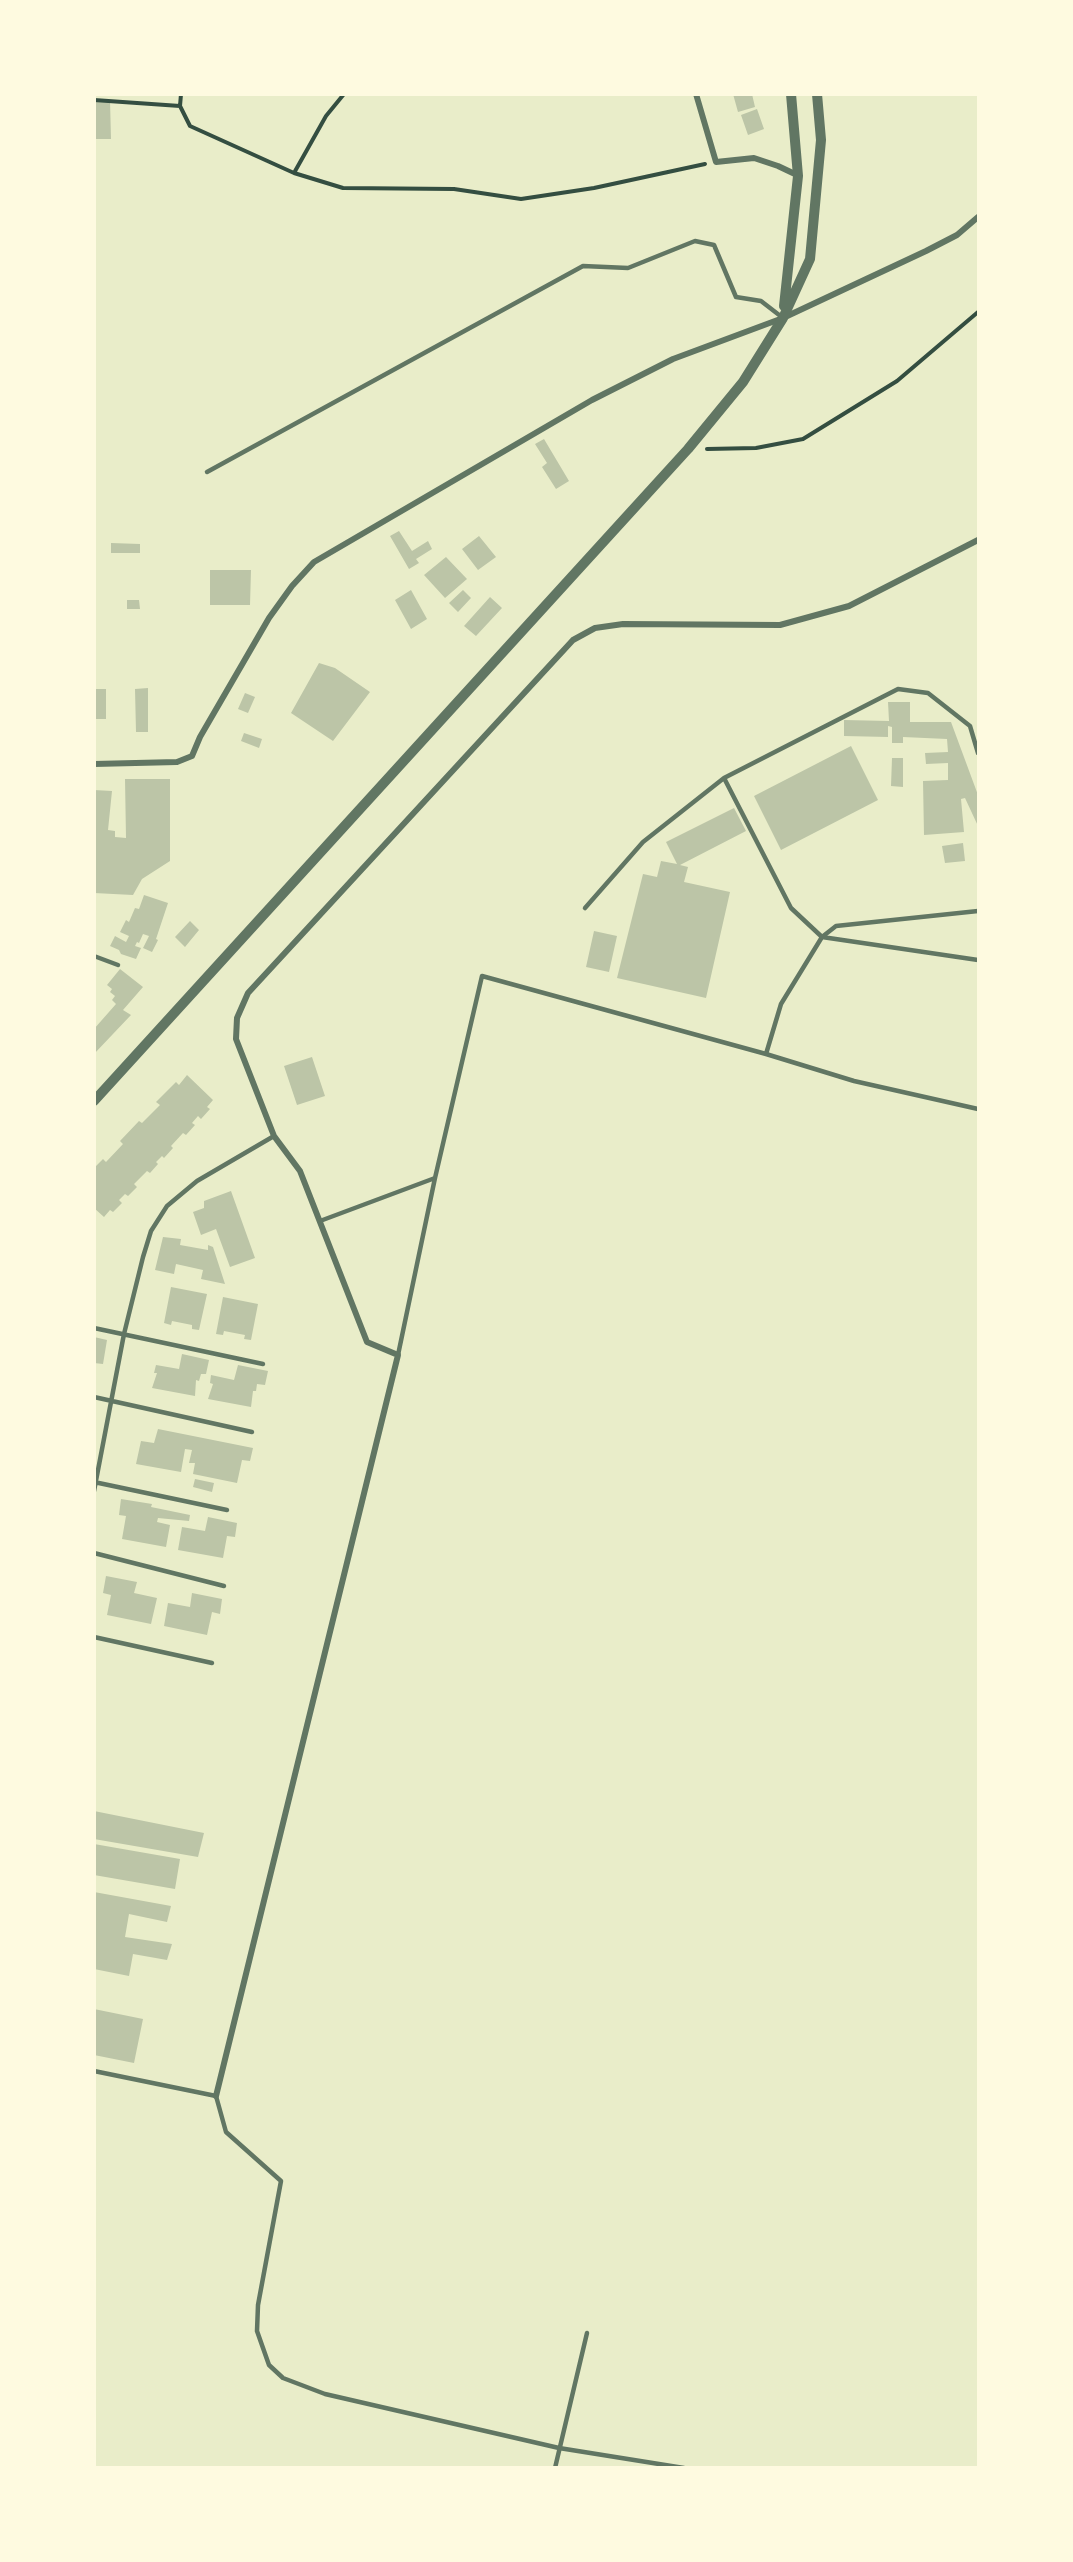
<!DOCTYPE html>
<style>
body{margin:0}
#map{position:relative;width:1073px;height:2562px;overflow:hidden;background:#e9edc9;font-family:"IBM Plex Sans",sans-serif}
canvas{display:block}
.frame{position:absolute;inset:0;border:96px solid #fefae0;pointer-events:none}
</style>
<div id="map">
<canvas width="1073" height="2562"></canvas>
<div class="frame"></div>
</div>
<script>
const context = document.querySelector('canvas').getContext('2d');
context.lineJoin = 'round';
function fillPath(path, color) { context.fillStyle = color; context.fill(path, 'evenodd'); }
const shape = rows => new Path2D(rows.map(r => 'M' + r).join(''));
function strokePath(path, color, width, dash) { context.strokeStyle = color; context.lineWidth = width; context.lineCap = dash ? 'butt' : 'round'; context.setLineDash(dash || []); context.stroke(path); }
fillPath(shape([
 [733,94,752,94,755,107,738,112],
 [95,100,110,100,111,139,95,139],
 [757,109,764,129,748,135,741,115],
 [544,439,569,481,556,489,542,467,547,463,535,444],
 [399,531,412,551,428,541,432,549,416,559,419,563,409,569,390,536],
 [479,536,496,557,478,570,462,549],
 [111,543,140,544,140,553,111,553],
 [446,557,467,579,445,598,424,575],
 [210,570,251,570,250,605,210,605],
 [411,590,427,619,411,629,395,600],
 [463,590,471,598,458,612,449,603],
 [490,597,502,608,476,636,464,626],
 [127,600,139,600,140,609,127,609],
 [319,663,335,668,370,692,333,741,291,713],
 [148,688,148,732,136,732,135,689],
 [94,689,106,689,106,719,94,719],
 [245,693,255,697,248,713,238,709],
 [888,702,910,702,910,722,951,722,978,795,978,826,965,798,961,799,964,832,924,835,923,781,948,780,948,763,926,764,925,753,948,752,947,739,903,737,903,743,892,743,892,727,888,726,888,737,844,736,844,720,889,721],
 [244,733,262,739,259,748,241,741],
 [851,746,878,800,781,850,754,796],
 [892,758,903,758,903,787,891,786],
 [125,779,170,779,170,861,142,879,133,895,94,893,94,790,112,791,108,830,115,831,115,837,126,838],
 [734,808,746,831,680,865,688,867,684,882,730,892,706,998,617,978,643,874,657,877,661,861,677,864,666,842],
 [963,843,965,861,945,863,942,846],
 [144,895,168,903,156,939,158,940,152,952,143,948,149,936,143,934,139,943,137,942,135,946,141,948,136,959,121,954,119,950,110,946,115,936,126,942,129,936,120,932,126,920,129,922,135,908,139,909],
 [190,921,199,930,185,947,175,937],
 [594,931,617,936,609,972,586,967],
 [120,969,143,987,123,1010,131,1015,94,1054,94,1029,116,1004,112,1000,115,996,110,992,112,989,107,985],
 [312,1057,325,1096,297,1105,284,1066],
 [187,1075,213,1100,207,1107,210,1109,201,1119,198,1116,192,1123,195,1125,186,1135,183,1133,171,1146,173,1148,164,1158,162,1156,156,1162,158,1164,150,1173,147,1171,134,1184,137,1187,128,1196,125,1194,119,1200,122,1203,113,1212,110,1210,104,1217,94,1208,94,1168,103,1159,106,1162,123,1144,120,1141,139,1121,142,1123,160,1105,156,1102,176,1082,179,1085],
 [231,1191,255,1258,230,1267,216,1229,201,1235,193,1212,204,1208,204,1201],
 [163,1237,181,1239,180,1245,208,1250,208,1245,213,1247,225,1284,201,1279,203,1270,176,1264,174,1274,155,1270],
 [171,1287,207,1294,199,1330,192,1329,192,1325,172,1321,171,1325,164,1323],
 [223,1297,258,1304,251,1340,244,1339,245,1335,224,1331,223,1335,216,1334],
 [94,1337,107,1340,103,1364,94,1363],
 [182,1354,209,1360,206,1374,201,1374,199,1381,196,1380,195,1396,152,1388,157,1373,154,1373,156,1365,179,1369],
 [238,1365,268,1371,265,1385,257,1384,256,1391,253,1391,251,1407,208,1399,213,1384,210,1383,211,1375,234,1380],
 [158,1429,253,1448,250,1461,242,1460,237,1483,193,1474,195,1463,189,1463,192,1450,185,1449,181,1472,136,1464,141,1441,154,1443],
 [195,1479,214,1483,212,1492,193,1487],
 [121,1499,152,1504,151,1507,190,1515,189,1521,158,1518,157,1522,170,1525,166,1547,122,1539,126,1516,119,1515],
 [208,1517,237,1523,235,1537,227,1536,223,1558,178,1550,182,1527,205,1531],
 [106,1576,137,1582,134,1593,157,1598,151,1624,107,1615,111,1595,103,1593],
 [192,1593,222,1599,220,1614,212,1612,207,1635,164,1626,168,1603,190,1607],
 [94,1811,204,1833,198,1857,94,1839],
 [94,1844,180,1859,175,1889,94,1875],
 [94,1892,171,1906,167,1922,129,1914,125,1937,172,1944,167,1960,133,1954,129,1976,94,1969],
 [94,2009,143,2019,134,2063,94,2055]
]), '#bcc5a7');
strokePath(shape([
 [181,94,180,106,190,126,294,173,343,188,454,189,521,199,594,188,705,164],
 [94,100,180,106],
 [294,173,326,116,344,94],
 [707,449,756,448,803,439,897,381,978,312]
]), '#344e41', 4);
strokePath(shape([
 [207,472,583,266,628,268,695,241,714,245,736,297,761,301,783,318],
 [724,778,791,908,822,937,978,960],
 [585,908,643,842,724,778,898,689,928,693,970,726,978,753],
 [94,956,118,965],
 [766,1054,781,1004,822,937,836,926,978,911],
 [320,1221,435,1178],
 [94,1328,263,1364],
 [398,1355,435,1178,482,976,766,1054,854,1081,978,1109],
 [94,1397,252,1432],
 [94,1482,227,1510],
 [94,1491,124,1334,143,1257,151,1231,167,1206,197,1181,274,1136],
 [94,1553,224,1586],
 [94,1637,212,1663],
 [94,2071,216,2096,226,2132,281,2181,258,2305,257,2331,269,2365,283,2378,325,2394,559,2448,684,2468],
 [555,2468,587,2333]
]), '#617663', 4.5);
strokePath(shape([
 [696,94,716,162,754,158,778,166,797,175],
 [94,764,177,762,192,756,200,737,269,618,292,586,314,562,592,400,673,359,783,318,926,251,957,235,978,217],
 [216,2096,398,1355,367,1342,300,1171,274,1136,236,1039,237,1018,248,993,573,640,595,628,623,624,780,625,849,606,978,540]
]), '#617663', 6);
strokePath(shape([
 [784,306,798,176,791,94],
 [94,1101,688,449,743,382,783,318,810,259,821,140,817,94]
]), '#617663', 10);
</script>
